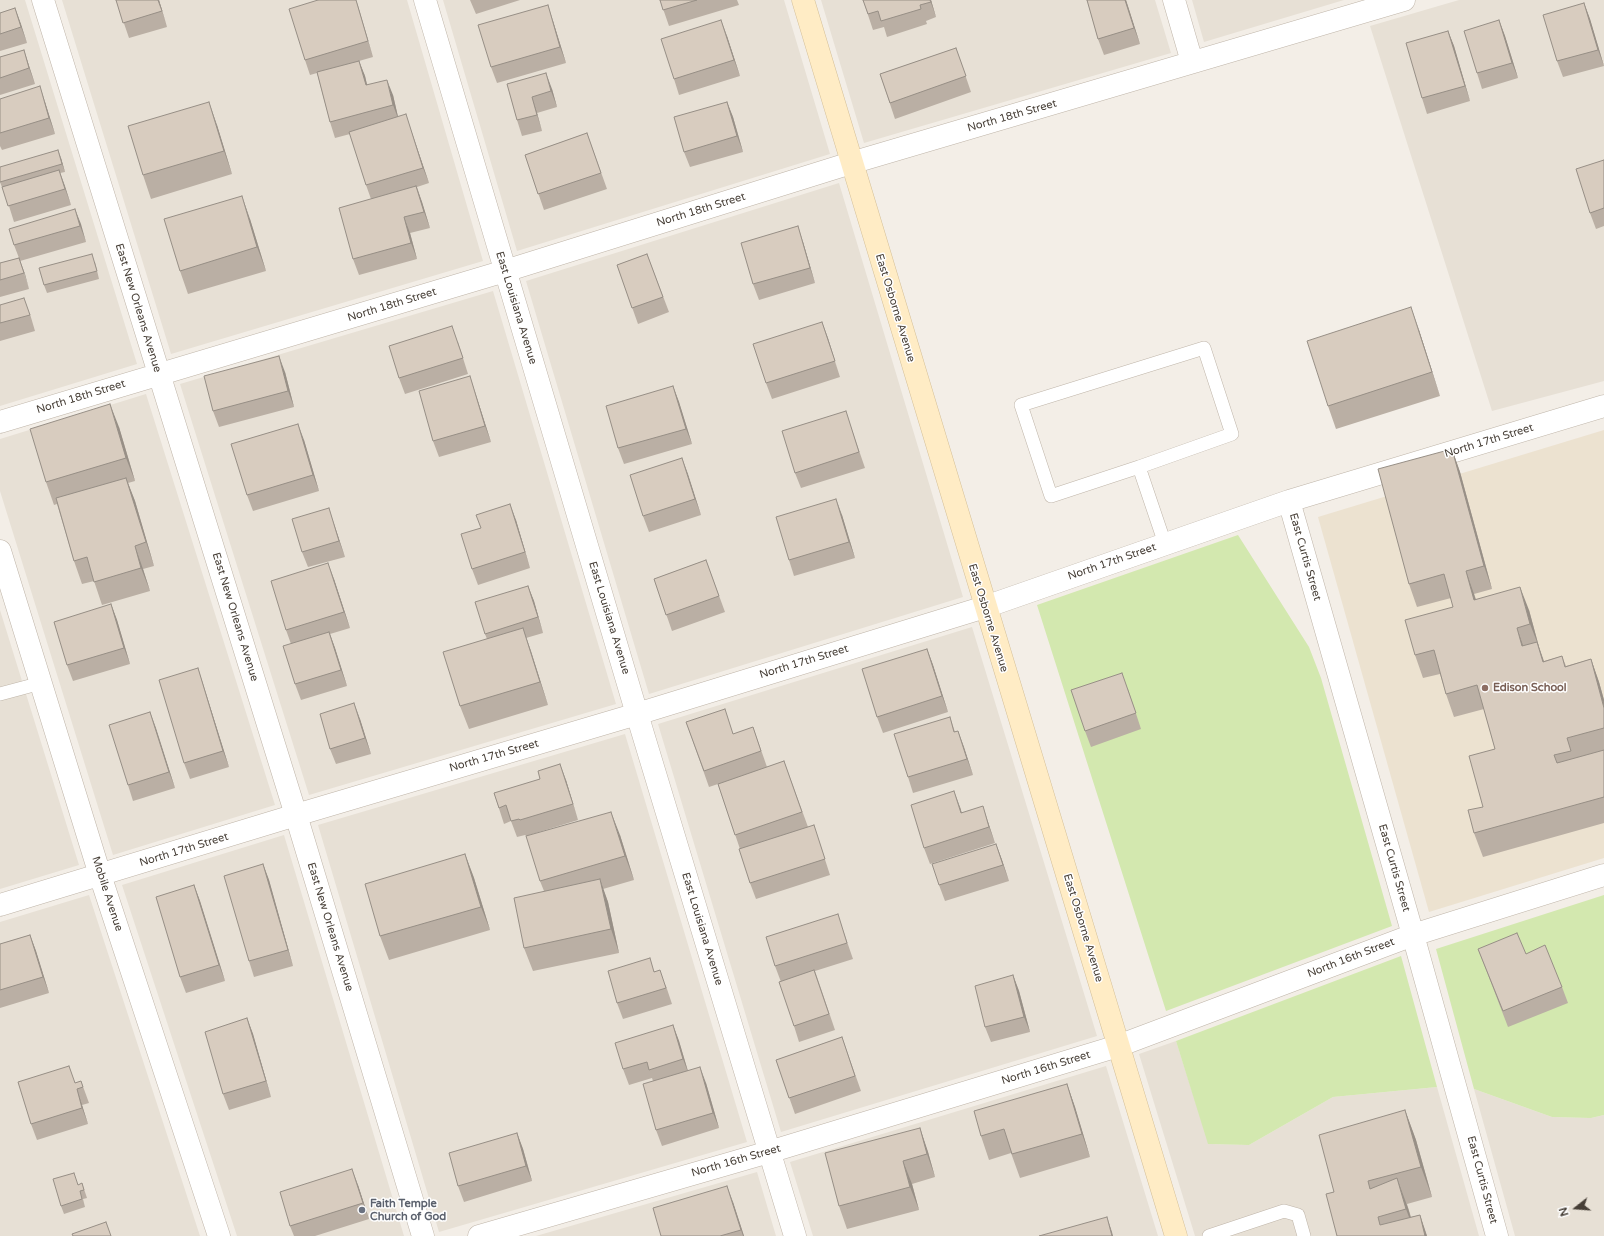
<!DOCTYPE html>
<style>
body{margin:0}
#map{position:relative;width:1604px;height:1236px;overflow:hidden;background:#f3eee7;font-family:"Varela Round",sans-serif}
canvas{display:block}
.north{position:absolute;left:1556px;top:1188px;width:40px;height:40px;-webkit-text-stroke:3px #fff;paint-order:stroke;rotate:253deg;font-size:11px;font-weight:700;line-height:16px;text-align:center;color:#463e36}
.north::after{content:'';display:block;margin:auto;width:14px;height:18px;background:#463e36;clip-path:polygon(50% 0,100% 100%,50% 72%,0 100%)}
</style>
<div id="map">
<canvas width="1604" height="1236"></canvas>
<div class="north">N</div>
</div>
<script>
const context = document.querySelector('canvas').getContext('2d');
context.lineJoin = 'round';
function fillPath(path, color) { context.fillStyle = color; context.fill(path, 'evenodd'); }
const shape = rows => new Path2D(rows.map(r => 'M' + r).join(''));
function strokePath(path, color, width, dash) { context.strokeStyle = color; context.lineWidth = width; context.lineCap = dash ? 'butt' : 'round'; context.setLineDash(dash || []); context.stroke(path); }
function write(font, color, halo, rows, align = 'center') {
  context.font = font + ' "Varela Round",sans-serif'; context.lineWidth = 3; context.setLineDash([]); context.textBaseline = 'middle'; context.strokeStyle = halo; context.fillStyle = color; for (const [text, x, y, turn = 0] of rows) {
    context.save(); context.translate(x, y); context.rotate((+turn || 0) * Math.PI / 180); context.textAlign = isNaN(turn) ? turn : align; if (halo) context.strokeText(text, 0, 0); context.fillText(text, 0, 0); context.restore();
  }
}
fillPath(shape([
 [0,0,25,0,137,364,0,406],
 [62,0,407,0,483,261,171,354],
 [443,0,784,0,830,154,517,251],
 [821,0,1155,0,1171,53,864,143],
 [1192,0,1344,0,1204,42],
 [1459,0,1604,0,1604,381,1492,411,1370,26],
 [839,183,963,597,649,694,526,281],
 [493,291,616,704,309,795,180,384],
 [146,394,275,805,113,855,0,491,0,439],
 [0,610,79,865,0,889],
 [972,627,1097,1036,781,1132,658,724],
 [625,734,747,1142,439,1232,318,825],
 [284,835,404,1236,237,1236,122,885],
 [89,895,200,1236,0,1236,0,922],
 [1176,1041,1209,1144,1249,1145,1333,1097,1437,1087,1479,1236,1195,1236,1139,1054],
 [1106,1066,1158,1236,813,1236,790,1162],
 [1474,1089,1552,1117,1591,1118,1604,1115,1604,1236,1515,1236],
 [757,1172,776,1236,536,1236]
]), '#e7e0d5');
fillPath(shape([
 [1604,430,1604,858,1429,912,1318,517]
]), '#ece2d0');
fillPath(shape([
 [1238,535,1309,647,1321,678,1392,926,1166,1011,1037,605],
 [1604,895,1604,1115,1591,1118,1552,1117,1474,1089,1436,949],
 [1401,956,1437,1087,1333,1097,1249,1145,1208,1144,1176,1041]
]), '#d3e8af');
const lane = shape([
 [1139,467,1232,434,1204,348,1021,405,1051,496,1139,467,1165,544],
 [0,694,41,683],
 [1209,1236,1284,1211,1298,1215,1304,1236]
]);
const street = shape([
 [43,0,296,815,423,1236],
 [425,0,637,714,795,1236],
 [1174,0,1192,62],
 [0,422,505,271,851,163,1404,0],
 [1289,501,1413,935,1497,1236],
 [0,551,100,875,219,1236],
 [0,905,296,815,637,714,985,607,1289,501,1604,406],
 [479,1236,769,1152,1118,1046,1413,935,1604,875]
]);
const secondary = shape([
 [803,0,1176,1236]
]);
strokePath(lane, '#bfb5a9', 14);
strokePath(street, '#bfb5a9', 23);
strokePath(secondary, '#d3be96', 23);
strokePath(lane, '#fff', 13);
strokePath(street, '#fff', 22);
strokePath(secondary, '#ffecc5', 22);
fillPath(shape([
 [116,0,159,0,167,27,129,38],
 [318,0,356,0,373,57,359,61,365,76,367,85,393,95,398,117,411,130,429,183,417,187,422,202,430,228,410,233,417,259,359,275,353,259,371,199,366,185,350,134,335,138,330,122,317,73,310,75,305,60],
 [470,0,520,0,476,14],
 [660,0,737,0,739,5,669,26],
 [863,0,931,0,936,17,926,21,927,24,887,37,884,27,873,30],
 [1087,0,1126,0,1140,44,1104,55,1098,39],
 [1584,3,1590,19,1604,66,1563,77,1557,61],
 [15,8,27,43,0,51,0,13],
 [1499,20,1505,36,1518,78,1482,89,1477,73],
 [553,21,566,63,497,83,491,67],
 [1448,31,1454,46,1470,101,1427,114,1422,98],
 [727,36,740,76,679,95,674,79],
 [956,48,971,92,895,119,880,74],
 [24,50,35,84,0,95,0,57],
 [507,84,552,89,557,107,537,113,542,131,522,136,517,120],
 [0,99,45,102,55,134,2,150,0,146],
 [727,102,733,117,743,152,690,167,684,152],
 [217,125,232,174,151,199,143,175],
 [587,133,607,189,544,210,525,155],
 [61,158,65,172,60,173,71,205,14,222,4,190,3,190,0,182],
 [1604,160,1604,226,1596,229,1590,213],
 [75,209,86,242,20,261,29,289,0,297,0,263,19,258,14,245],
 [250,219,266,271,188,294,180,271],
 [803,242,815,283,759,300,753,284],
 [647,254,669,312,638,324,617,265],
 [95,262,99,279,47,293,44,285],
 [0,305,30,314,35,331,0,341],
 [822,322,840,377,772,399,766,383],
 [1419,330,1440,396,1336,429,1328,406],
 [458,342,468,374,405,394,399,378],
 [285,372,294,407,219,427,213,411],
 [673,386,679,402,692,444,624,464,618,448],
 [475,392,491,442,439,457,433,441],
 [119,427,135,481,128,483,135,501,154,566,143,569,150,591,102,605,94,581,82,584,74,561,57,504,54,505,46,482],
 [851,427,865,468,801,488,795,473],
 [304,440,319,491,253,511,247,495],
 [1452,449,1460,472,1492,589,1474,594,1476,599,1529,610,1539,647,1544,661,1562,656,1566,666,1591,659,1599,682,1604,700,1604,823,1483,857,1474,833,1483,807,1495,749,1484,709,1454,717,1446,694,1440,674,1423,678,1415,655,1453,607,1451,598,1417,607,1409,584],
 [682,458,701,515,649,532,643,516],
 [842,515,855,558,794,576,789,560],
 [516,520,530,568,478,585,472,569,481,528],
 [334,524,345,557,308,567,302,552],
 [706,560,725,612,672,631,654,579],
 [334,579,350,628,330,634,335,648,347,686,301,700,295,684,291,644,286,630],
 [528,586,534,601,543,633,526,638,548,705,469,729,460,706,487,639,485,634],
 [111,604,117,620,130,664,73,681,67,665],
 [927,649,933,665,948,712,883,733,877,717],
 [198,668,203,684,229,767,190,779,184,763],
 [1128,689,1141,729,1091,747,1085,731],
 [150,712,175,788,133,801,128,785],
 [950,717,955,732,958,731,973,775,913,793,908,777],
 [360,719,371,754,336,764,330,749],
 [686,722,734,734,753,727,767,767,784,761,808,827,819,841,830,875,756,899,750,883,740,849,718,784,709,787],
 [566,780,578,820,526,836,525,835,517,837,511,821,504,824,494,793],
 [960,807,962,813,988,822,995,843,930,864,924,848],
 [620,835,634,880,603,889,608,902,619,953,533,971,524,948,544,891,540,881],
 [996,844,1002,860,1009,881,945,901,939,885],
 [465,854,474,878,490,930,389,960,380,936],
 [263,864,269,880,293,966,254,977,249,961],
 [194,885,200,901,225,981,186,993,180,977],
 [843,930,853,959,815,971,835,1030,799,1042,794,1026,781,982,775,966],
 [30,935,36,951,49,993,0,1008,0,944],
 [1478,949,1526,954,1562,987,1568,1003,1508,1027],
 [655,971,666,986,672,1004,623,1019,617,1003],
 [1013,975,1019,991,1030,1032,991,1042,985,1027],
 [247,1018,253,1034,271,1097,229,1110,223,1094],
 [673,1025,679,1041,688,1071,706,1083,719,1128,662,1146,656,1130,653,1081,652,1078,629,1085,623,1069],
 [842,1037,861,1091,795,1114,776,1060],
 [81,1081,89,1103,82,1105,88,1124,37,1140,31,1124,75,1083],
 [1067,1084,1075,1107,1090,1157,1020,1178,1011,1153,989,1160,981,1136],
 [1405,1110,1416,1140,1432,1197,1407,1204,1411,1217,1420,1215,1427,1236,1337,1236,1334,1192],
 [920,1128,928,1152,935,1177,912,1184,919,1210,847,1229,839,1206],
 [517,1133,523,1149,532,1181,464,1202,458,1186],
 [82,1183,87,1198,83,1199,85,1207,64,1214,61,1206,78,1185],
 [358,1185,369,1219,315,1236,294,1236,290,1226],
 [733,1202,744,1236,661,1236]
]), '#baafa4');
fillPath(shape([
 [158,0,159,0,167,27,162,11],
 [356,0,358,6,373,57,368,41],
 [930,0,931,0,936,17],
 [1125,0,1126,0,1140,44,1134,28],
 [1584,3,1590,19,1604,66,1598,50],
 [548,5,553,21,566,63,560,47],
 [15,8,21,24,27,43,21,27],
 [721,20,727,36,740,76,734,60],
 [1499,20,1505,36,1518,78,1512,63],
 [1448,31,1454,46,1470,101,1465,86],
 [24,50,29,66,35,84,29,68],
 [359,61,365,76,371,101,366,85],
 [546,73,552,89,557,107,551,91],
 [387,80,393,95,399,121,393,105],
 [40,86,55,134,49,118],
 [532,97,537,113,542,131,537,115],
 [209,102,217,125,232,174,224,151],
 [727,102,733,117,743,152,737,136],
 [406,114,411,130,429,183,423,168],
 [58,150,61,158,65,172,62,164],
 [59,170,65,186,71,205,65,189],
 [416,186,422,202,430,228,424,212],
 [242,196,250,219,266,271,257,247],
 [75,209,81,224,86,242,80,226],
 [404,217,410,233,417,259,411,243],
 [798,226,803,242,815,283,810,268],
 [19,258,25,274,29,289,24,273],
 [1411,307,1419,330,1440,396,1432,372],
 [822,322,828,338,840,377,835,361],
 [279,356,285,372,294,407,288,391],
 [470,376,475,392,491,442,485,426],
 [673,386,679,402,692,444,686,429],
 [110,404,119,427,135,481,126,458],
 [298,424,304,440,319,491,313,475],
 [1452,449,1460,472,1492,589,1484,566],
 [682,458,688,474,701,515,695,499],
 [126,478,135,501,154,566,146,542],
 [836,499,842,515,855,558,849,542],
 [510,504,516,520,530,568],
 [329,508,334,524,345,557,339,541],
 [135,546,143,569,150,591,141,568],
 [328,563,334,579,350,628,344,612],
 [1466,571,1474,594,1482,623,1474,600],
 [528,586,534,601,543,633,538,617],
 [1520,587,1529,610,1539,647,1545,665,1543,662,1537,642,1530,624],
 [111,604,117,620,130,664,124,648],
 [523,628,531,651,548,705,540,682],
 [1517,628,1525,651,1522,646],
 [329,632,335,648,347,686,341,670],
 [927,649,933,665,948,712,942,696],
 [1591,659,1599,682,1604,700,1604,708],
 [198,668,203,684,229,767,223,751],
 [354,703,360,719,371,754,365,738],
 [150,712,156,728,175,788,169,772],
 [958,731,964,747,973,775,967,759],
 [560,764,566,780,578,820,573,804],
 [954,791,960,807,966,829,961,813],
 [983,806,988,822,995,843,989,827],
 [611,812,620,835,634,880,625,856],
 [996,844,1002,860,1009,881,1003,865],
 [465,854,474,878,490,930,481,907],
 [263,864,269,880,293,966,288,950],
 [600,879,608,902,619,953,611,929],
 [194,885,200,901,225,981,219,965],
 [30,935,36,951,49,993,43,977],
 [1013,975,1019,991,1030,1032,1024,1017],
 [247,1018,253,1034,271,1097,266,1081],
 [673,1025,679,1041,689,1075,683,1059],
 [700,1067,706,1083,719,1128,713,1113],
 [1067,1084,1075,1107,1090,1157,1082,1134],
 [77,1089,82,1105,88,1124,82,1108],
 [1405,1110,1416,1140,1432,1197,1421,1167],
 [920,1128,928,1152,935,1177,927,1154],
 [517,1133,523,1149,532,1181,526,1166],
 [903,1161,912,1184,919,1210,910,1187],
 [352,1169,358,1185,369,1219,363,1203],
 [1397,1178,1408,1208,1416,1236,1406,1209],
 [727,1186,733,1202,744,1236,743,1236,741,1230],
 [1420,1215,1427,1236,1425,1236],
 [1107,1217,1112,1232,1113,1236,1112,1236]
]), '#978f86');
const building = shape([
 [116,0,158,0,162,11,123,23,116,0],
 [318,0,356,0,368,41,305,60,289,9,318,0],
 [660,0,697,0,663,10,660,0],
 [863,0,930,0,931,2,920,5,921,9,881,21,878,11,868,14,863,0],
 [1087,0,1125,0,1134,28,1098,39,1087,0],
 [1584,3,1598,50,1557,61,1543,15,1584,3],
 [548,5,560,47,491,67,478,25,548,5],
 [15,8,21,27,0,34,0,13,15,8],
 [721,20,734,60,674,79,661,39,721,20],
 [1499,20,1512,63,1477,73,1464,31,1499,20],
 [1448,31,1465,86,1422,98,1406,43,1448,31],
 [956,48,966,76,890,103,880,74,956,48],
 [24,50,29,68,0,78,0,57,24,50],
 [359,61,366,85,387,80,393,105,330,122,317,72,359,61],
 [546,73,551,91,532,97,537,115,517,120,507,84,546,73],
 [40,86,49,118,0,133,0,99,40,86],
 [209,102,224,151,143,175,128,126,209,102],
 [727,102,737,136,684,152,674,117,727,102],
 [406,114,423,168,366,185,349,132,406,114],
 [587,133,601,173,538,194,525,155,587,133],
 [58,150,62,164,0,182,0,167,58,150],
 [1604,160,1604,208,1590,213,1576,169,1604,160],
 [59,170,65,189,8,206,2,187,59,170],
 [416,186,424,212,404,217,411,243,353,259,339,208,416,186],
 [242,196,257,247,180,271,164,219,242,196],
 [75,209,80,226,14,245,9,229,75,209],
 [798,226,810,268,753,284,741,243,798,226],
 [92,254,97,271,44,285,39,268,92,254],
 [647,254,663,297,632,308,617,265,647,254],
 [19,258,24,273,0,280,0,263,19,258],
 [24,298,30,315,0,323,0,305,24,298],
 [1411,307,1432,372,1328,406,1307,341,1411,307],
 [822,322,835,361,766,383,753,344,822,322],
 [452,326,463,358,399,378,389,346,452,326],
 [279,356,288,391,213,411,204,376,279,356],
 [470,376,485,426,433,441,419,391,470,376],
 [673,386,686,429,618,448,606,406,673,386],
 [110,404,126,458,46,482,30,429,110,404],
 [846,411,859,452,795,473,782,431,846,411],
 [298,424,313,475,247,495,231,444,298,424],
 [1452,449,1484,566,1466,571,1474,600,1520,587,1530,624,1517,628,1522,646,1537,642,1543,662,1562,656,1565,667,1591,659,1604,708,1604,728,1567,738,1571,751,1554,755,1557,763,1604,750,1604,797,1474,833,1468,810,1483,807,1469,756,1495,749,1477,685,1446,694,1434,650,1415,655,1405,620,1453,607,1444,574,1409,584,1378,469,1452,449],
 [682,458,695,499,643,516,630,475,682,458],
 [126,478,146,542,135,546,141,568,94,582,87,557,74,561,56,498,126,478],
 [836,499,849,542,789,560,776,517,836,499],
 [510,504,525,552,472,569,461,534,481,528,476,515,510,504],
 [329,508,339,541,302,552,292,519,329,508],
 [706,560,719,596,666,615,654,579,706,560],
 [328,563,344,612,286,630,271,581,328,563],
 [528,586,538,617,485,634,475,602,528,586],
 [111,604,124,648,67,665,54,622,111,604],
 [523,628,540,682,460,706,443,652,523,628],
 [329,632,341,670,295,684,283,646,329,632],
 [927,649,942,696,877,717,862,669,927,649],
 [198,668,223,751,184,763,159,680,198,668],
 [1122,673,1136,713,1085,731,1071,690,1122,673],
 [354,703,365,738,330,749,320,714,354,703],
 [725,709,733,734,753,727,761,751,704,771,686,722,725,709],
 [150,712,169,772,128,785,109,725,150,712],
 [950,717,954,732,958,731,967,759,908,777,894,734,950,717],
 [784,761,802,812,735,835,718,784,784,761],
 [560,764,573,804,520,820,519,819,511,821,506,805,499,808,494,793,540,779,538,771,560,764],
 [954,791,961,813,983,806,989,827,924,848,911,805,954,791],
 [611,812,625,856,540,881,526,836,611,812],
 [814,825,825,859,750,883,739,849,814,825],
 [996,844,1003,865,939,885,932,864,996,844],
 [465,854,481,907,380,936,365,884,465,854],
 [263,864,288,950,249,961,224,876,263,864],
 [600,879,611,929,524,948,514,898,600,879],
 [194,885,219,965,180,977,156,897,194,885],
 [838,914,847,943,775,966,766,937,838,914],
 [1517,933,1526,954,1545,945,1562,987,1503,1011,1478,949,1517,933],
 [30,935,43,977,0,990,0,944,30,935],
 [650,958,654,972,660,970,666,988,617,1003,608,971,650,958],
 [814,970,829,1014,794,1026,779,982,814,970],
 [1013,975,1024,1017,985,1027,975,986,1013,975],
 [247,1018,266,1081,223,1094,205,1032,247,1018],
 [673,1025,683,1059,649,1070,647,1062,623,1069,615,1043,673,1025],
 [842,1037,855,1076,789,1098,776,1060,842,1037],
 [69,1066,75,1083,81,1081,83,1087,77,1089,82,1108,31,1124,18,1082,69,1066],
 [700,1067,713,1113,656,1130,643,1084,700,1067],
 [1067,1084,1082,1134,1012,1154,1004,1129,981,1136,974,1111,1067,1084],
 [1405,1110,1421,1167,1368,1181,1370,1189,1397,1178,1406,1209,1378,1217,1380,1225,1420,1215,1425,1236,1337,1236,1326,1194,1334,1192,1319,1135,1405,1110],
 [920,1128,927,1154,903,1161,910,1187,839,1206,825,1153,920,1128],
 [517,1133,526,1166,458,1186,449,1153,517,1133],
 [352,1169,363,1203,290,1226,280,1192,352,1169],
 [74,1173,78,1185,82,1183,84,1190,80,1191,82,1199,61,1206,53,1179,74,1173],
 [727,1186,741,1230,720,1236,661,1236,653,1208,727,1186],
 [1107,1217,1112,1236,1039,1236,1107,1217],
 [106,1222,111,1236,73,1236,72,1234,106,1222]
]);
fillPath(building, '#d8ccbf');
strokePath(building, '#978f86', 1);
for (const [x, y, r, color] of [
 [1485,688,4,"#8d6e63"],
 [362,1210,4,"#6b7280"]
]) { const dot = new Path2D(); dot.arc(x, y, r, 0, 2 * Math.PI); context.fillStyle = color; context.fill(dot); strokePath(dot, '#fff', 1.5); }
write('11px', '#463e36', '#fff', [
 ["North 18th Street",1012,116,-16],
 ["North 18th Street",701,210,-17],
 ["North 18th Street",392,305,-17],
 ["East New Orleans Avenue",138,308,73],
 ["East Louisiana Avenue",516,308,73],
 ["East Osborne Avenue",895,308,73],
 ["North 18th Street",81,397,-17],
 ["North 17th Street",1489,441,-17],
 ["East Curtis Street",1305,557,74],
 ["North 17th Street",1112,562,-19],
 ["East New Orleans Avenue",235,617,73],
 ["East Louisiana Avenue",609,618,73],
 ["East Osborne Avenue",988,618,73],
 ["North 17th Street",804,662,-17],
 ["North 17th Street",494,756,-16],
 ["North 17th Street",184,850,-17],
 ["East Curtis Street",1394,868,74],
 ["Mobile Avenue",107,894,72],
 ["East New Orleans Avenue",330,927,73],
 ["East Osborne Avenue",1083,928,73],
 ["East Louisiana Avenue",702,929,73],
 ["North 16th Street",1351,958,-21],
 ["North 16th Street",1046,1068,-17],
 ["North 16th Street",736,1161,-16],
 ["East Curtis Street",1482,1180,75]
]);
write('bold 11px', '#785e54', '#fff', [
 ["Edison School",1493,688]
], 'left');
write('bold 11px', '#5b616d', '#fff', [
 ["Faith Temple",370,1204],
 ["Church of God",370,1217]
], 'left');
</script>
